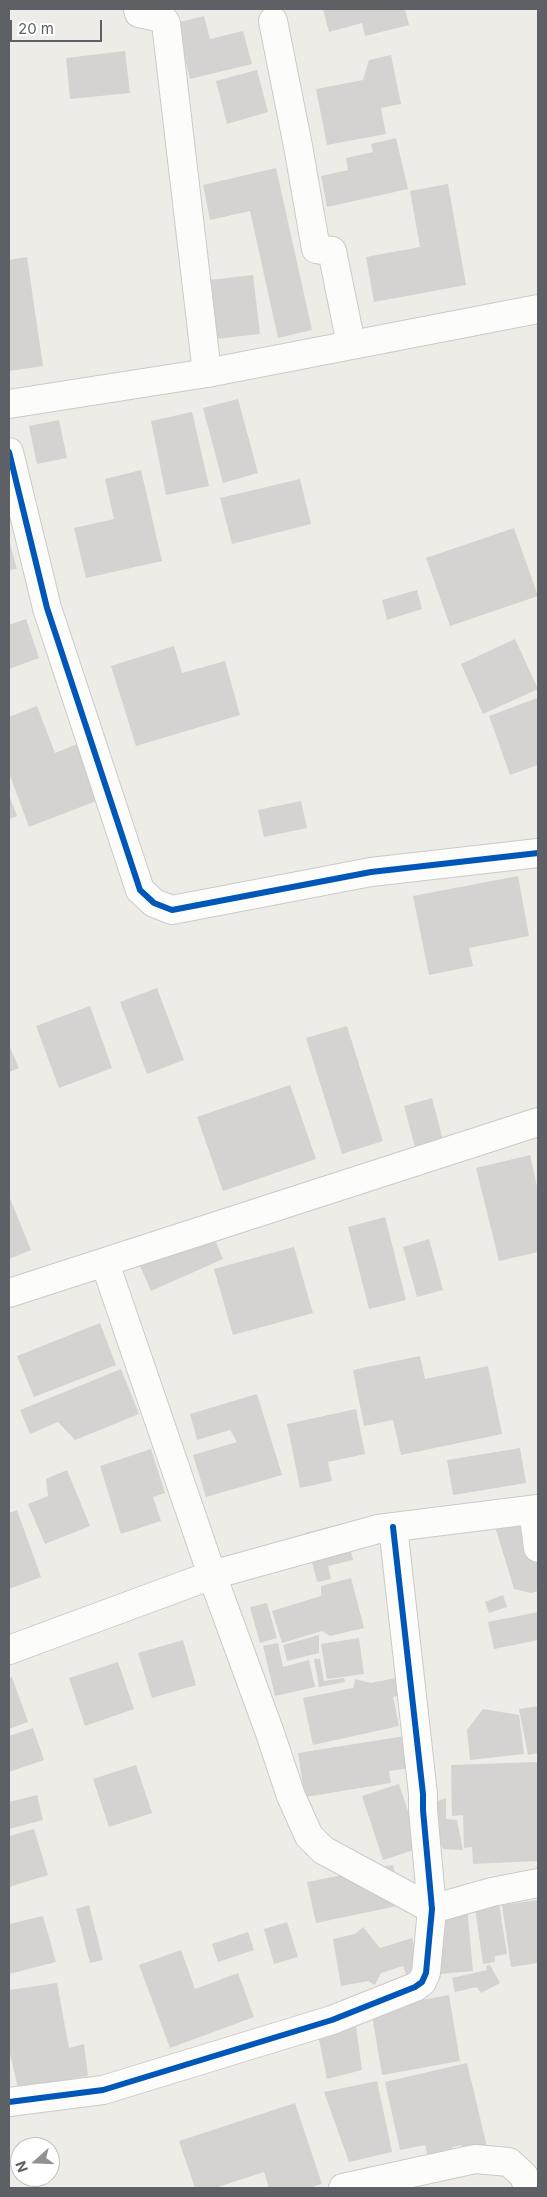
<!DOCTYPE html>
<style>
body{margin:0}
#map{position:relative;width:547px;height:2197px;overflow:hidden;background:#edece7;font-family:Inter,sans-serif}
canvas{display:block}
.frame{position:absolute;inset:0;border:10px solid #5d6165;pointer-events:none}
.north{position:absolute;left:10px;top:2137px;width:50px;height:50px;box-sizing:border-box;background:#fff;border:1px solid #bec0c1;border-radius:50%;rotate:250deg;font-size:14px;font-weight:700;line-height:20px;text-align:center;color:#5d6165}
.north::after{content:'';display:block;margin:auto;width:18px;height:22px;background:#8f9292;clip-path:polygon(50% 0,100% 100%,50% 72%,0 100%)}
.scale{position:absolute;left:10px;top:20px;width:92px;height:22px;box-sizing:border-box;border:2px solid #5d6165;border-top:0;padding-left:6px;font-size:15px;line-height:18px;white-space:nowrap;color:#5d6165;-webkit-text-stroke:4px #fff;paint-order:stroke}
</style>
<div id="map">
<canvas width="547" height="2197"></canvas>
<div class="frame"></div>
<div class="north">N</div>
<div class="scale">20 m</div>
</div>
<script>
const context = document.querySelector('canvas').getContext('2d');
context.lineJoin = 'round';
function fillPath(path, color) { context.fillStyle = color; context.fill(path, 'evenodd'); }
const shape = rows => new Path2D(rows.map(r => 'M' + r).join(''));
function strokePath(path, color, width, dash) { context.strokeStyle = color; context.lineWidth = width; context.lineCap = dash ? 'butt' : 'round'; context.setLineDash(dash || []); context.stroke(path); }
fillPath(shape([
 [323,9,405,9,409,25,365,36,362,23,329,32],
 [204,16,210,39,243,31,252,64,190,79,176,23],
 [125,51,130,93,70,99,66,58],
 [391,55,401,104,381,108,386,134,327,145,316,89,363,80,369,60],
 [257,70,268,112,227,124,216,81],
 [396,138,408,189,327,207,321,176,348,170,346,158,373,152,371,144],
 [276,168,312,330,278,338,250,211,210,220,203,185],
 [448,184,466,285,374,302,366,257,420,247,410,191],
 [27,257,43,366,9,371,9,260],
 [253,275,260,334,207,340,200,281],
 [238,399,258,473,223,483,203,408],
 [192,412,209,486,166,495,151,421],
 [59,420,67,458,37,464,29,426],
 [141,470,162,561,86,578,74,528,114,519,105,479],
 [300,479,311,524,232,544,220,498],
 [514,528,538,596,450,626,426,558],
 [9,540,17,569,9,570],
 [417,590,422,609,387,620,382,600],
 [26,619,39,658,9,669,9,625],
 [515,639,538,689,483,714,461,664],
 [174,646,182,673,225,661,240,715,136,746,111,666],
 [537,698,538,765,510,775,489,716],
 [37,706,55,753,82,742,104,798,29,827,9,773,9,717],
 [9,795,17,816,9,819],
 [301,801,307,828,264,837,258,810],
 [518,876,529,936,469,948,473,966,429,975,413,896],
 [157,988,184,1060,147,1074,120,1002],
 [90,1006,112,1068,59,1088,36,1026],
 [347,1026,383,1141,342,1154,306,1038],
 [9,1045,19,1068,9,1072],
 [290,1085,316,1159,223,1191,197,1117],
 [432,1098,444,1144,416,1151,404,1106],
 [530,1155,538,1191,538,1252,499,1261,476,1168],
 [9,1196,31,1250,9,1259],
 [385,1217,406,1300,369,1309,348,1227],
 [213,1235,223,1259,151,1291,140,1266],
 [429,1239,443,1290,417,1297,403,1247],
 [294,1247,313,1313,233,1335,214,1269],
 [100,1323,116,1365,34,1397,17,1356],
 [420,1356,425,1379,488,1366,502,1434,401,1455,393,1420,364,1426,353,1370],
 [121,1369,139,1414,75,1440,58,1422,30,1434,20,1410],
 [257,1394,282,1475,206,1497,193,1455,237,1442,230,1430,197,1440,190,1414],
 [356,1409,365,1454,328,1462,332,1481,300,1488,287,1424],
 [520,1448,526,1483,453,1495,447,1460],
 [151,1449,165,1493,153,1497,161,1521,121,1534,100,1466],
 [67,1470,90,1526,45,1544,28,1504,48,1496,46,1479],
 [17,1510,41,1577,9,1589,9,1513],
 [532,1512,538,1533,538,1591,531,1593,514,1589,494,1523],
 [344,1523,353,1560,328,1566,331,1579,317,1582,305,1533],
 [351,1578,364,1628,330,1636,322,1631,282,1643,272,1611,321,1596,321,1586],
 [503,1595,507,1607,489,1613,485,1602],
 [267,1603,277,1638,260,1643,250,1607],
 [538,1612,538,1640,494,1649,488,1622],
 [319,1635,319,1653,287,1661,283,1645],
 [359,1638,364,1674,327,1679,321,1644],
 [183,1640,196,1685,152,1698,138,1653],
 [278,1643,283,1667,309,1660,315,1687,275,1696,263,1646],
 [314,1659,320,1659,324,1681,344,1678,345,1682,319,1687],
 [118,1662,134,1709,85,1726,69,1678],
 [12,1677,28,1722,9,1729,9,1678],
 [400,1677,404,1694,393,1697,399,1726,313,1745,303,1698,353,1688,355,1679,371,1683],
 [538,1706,538,1753,528,1755,519,1709],
 [483,1709,519,1715,524,1754,470,1760,467,1730],
 [33,1728,44,1760,9,1772,9,1736],
 [405,1736,411,1768,389,1771,391,1783,305,1797,298,1753],
 [538,1762,538,1861,473,1864,472,1847,464,1848,463,1815,452,1816,451,1765],
 [136,1765,152,1813,109,1827,93,1779],
 [399,1784,420,1848,383,1860,362,1796],
 [37,1795,43,1820,9,1829,9,1802],
 [446,1798,446,1819,457,1820,463,1850,443,1849,427,1805],
 [34,1829,48,1875,9,1887,9,1836],
 [393,1865,402,1905,316,1923,307,1882],
 [538,1900,538,1963,511,1967,502,1905],
 [499,1904,507,1954,495,1956,495,1962,483,1964,475,1908],
 [89,1905,103,1960,90,1963,76,1909],
 [467,1907,473,1971,441,1974,436,1963,436,1910],
 [43,1916,56,1962,9,1974,9,1924],
 [287,1922,298,1957,274,1964,264,1929],
 [363,1927,380,1948,412,1938,424,1976,408,1981,403,1966,381,1973,375,1985,368,1981,341,1986,333,1939,355,1934],
 [248,1932,254,1950,218,1962,212,1944],
 [181,1950,195,1989,238,1973,254,2017,170,2048,139,1965],
 [490,1965,500,1983,481,1993,477,1987,455,1992,452,1978,487,1970,486,1966],
 [57,1983,69,2048,84,2044,88,2076,18,2088,9,2049,9,1990],
 [449,1995,460,2061,382,2075,371,2009],
 [356,2026,362,2070,327,2079,317,2030],
 [467,2063,487,2147,464,2153,462,2145,452,2147,454,2156,429,2162,425,2145,400,2150,385,2082],
 [377,2081,392,2152,349,2162,324,2092],
 [295,2103,322,2184,309,2188,269,2188,264,2172,215,2188,195,2188,179,2141]
]), '#d4d3d1');
const minor = shape([
 [138,9,139,13,162,18,166,23,207,373],
 [273,21,298,146,316,249,332,251,351,344],
 [9,452,47,608,140,890,154,903,172,910,371,872,538,853],
 [105,1263,212,1575,270,1733,291,1796,309,1836,323,1850,432,1909,492,1892,538,1883],
 [9,1293,538,1122],
 [533,1510,538,1548],
 [9,1650,212,1575,378,1529,538,1509],
 [9,2102,103,2090,332,2020,415,1987,422,1982,426,1973,432,1909,423,1810,423,1794,393,1527],
 [343,2188,475,2159,509,2162,524,2176,528,2188]
]);
const secondary = shape([
 [9,404,207,373,538,309]
]);
strokePath(minor, '#cacaca', 30);
strokePath(secondary, '#cacac9', 30);
strokePath(minor, '#fcfcfb', 28);
strokePath(secondary, '#fcfcfb', 28);
strokePath(shape([
 [9,452,47,608,140,890,154,903,172,910,371,872,538,853],
 [9,2102,103,2090,332,2020,415,1987,422,1982,426,1973,432,1909,423,1810,423,1794,393,1527]
]), '#0057b8', 6);
</script>
